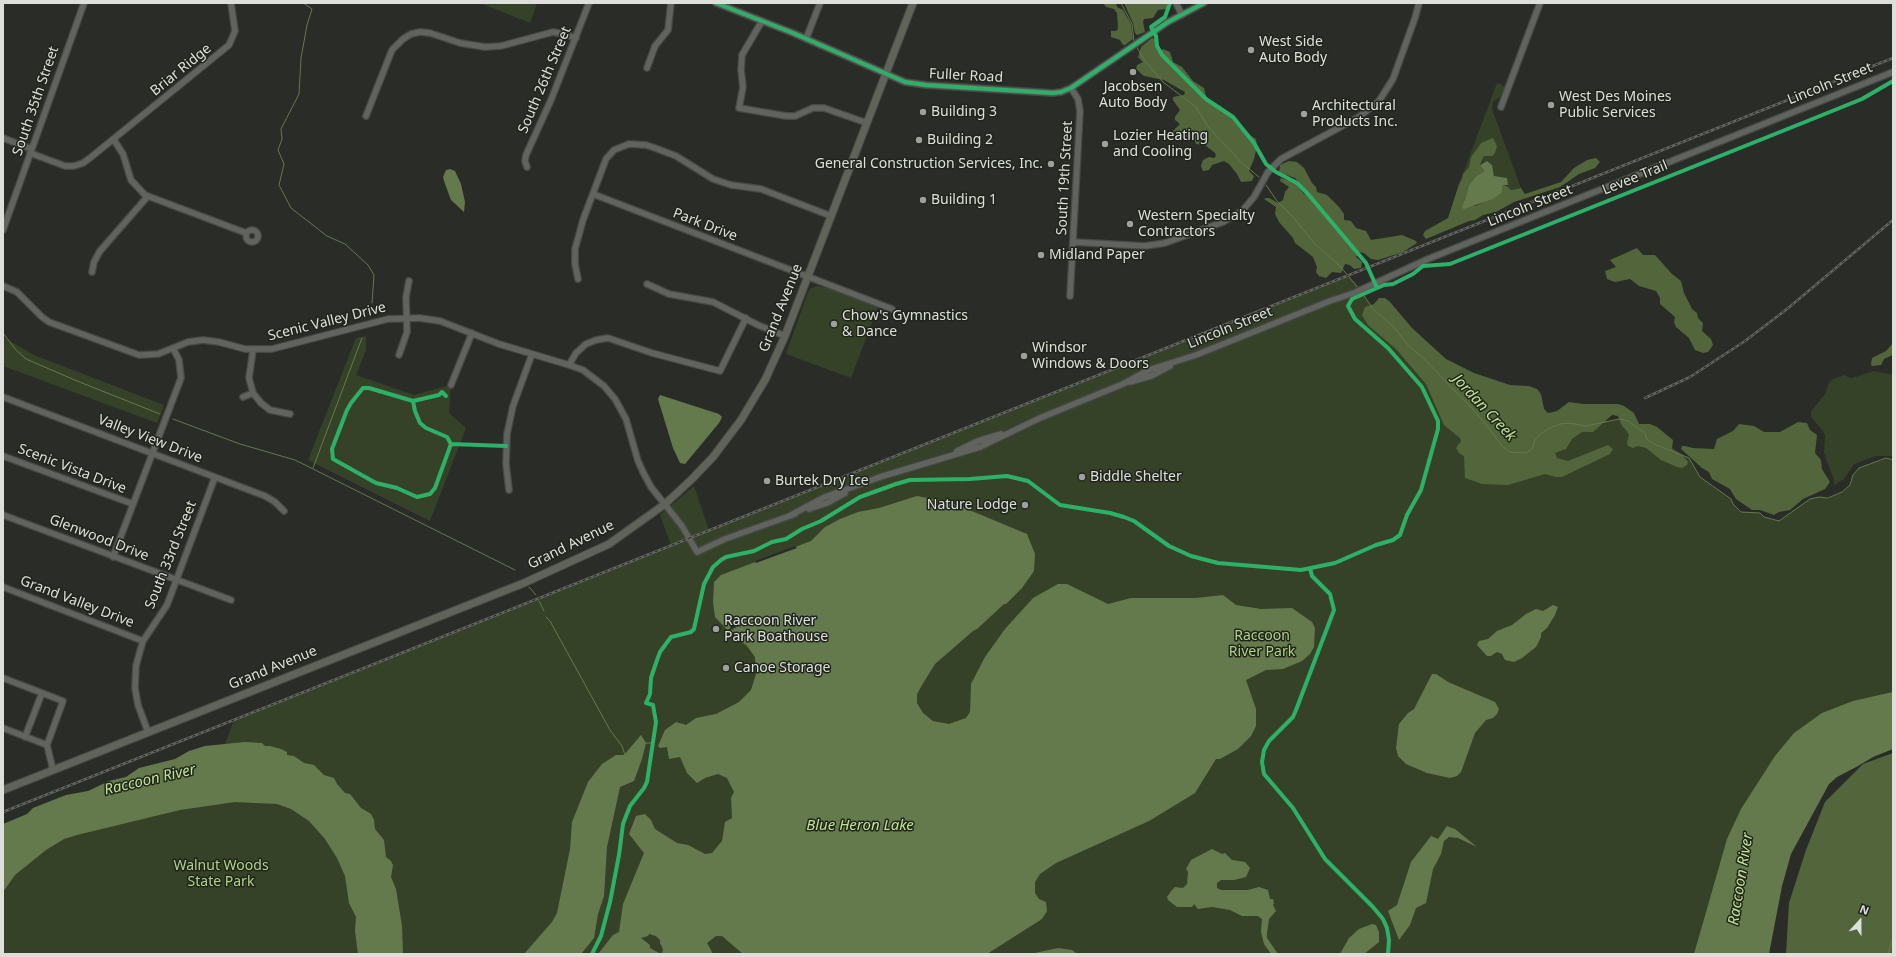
<!DOCTYPE html>
<style>
body{margin:0}
#map{position:relative;width:1896px;height:957px;overflow:hidden;background:#2a2c27;font-family:"Noto Sans",sans-serif}
canvas{display:block}
.frame{position:absolute;inset:0;border:4px solid #dde0da;pointer-events:none}
.north{position:absolute;left:1840px;top:901px;width:40px;height:40px;-webkit-text-stroke:3px #20251c;paint-order:stroke;rotate:21deg;font-size:11px;font-weight:700;line-height:16px;text-align:center;color:#dde0da}
.north::after{content:'';display:block;margin:auto;width:14px;height:18px;background:#dde0da;clip-path:polygon(50% 0,100% 100%,50% 72%,0 100%)}
</style>
<div id="map">
<canvas width="1896" height="957"></canvas>
<div class="frame"></div>
<div class="north">N</div>
</div>
<script>
const context = document.querySelector('canvas').getContext('2d');
context.lineJoin = 'round';
function fillPath(path, color) { context.fillStyle = color; context.fill(path, 'evenodd'); }
const shape = rows => new Path2D(rows.map(r => 'M' + r).join(''));
function strokePath(path, color, width, dash) { context.strokeStyle = color; context.lineWidth = width; context.lineCap = dash ? 'butt' : 'round'; context.setLineDash(dash || []); context.stroke(path); }
function write(font, color, halo, rows, align = 'center') {
  context.font = font + ' "Noto Sans",sans-serif'; context.lineWidth = 3; context.setLineDash([]); context.textBaseline = 'middle'; context.strokeStyle = halo; context.fillStyle = color; for (const [text, x, y, turn = 0] of rows) {
    context.save(); context.translate(x, y); context.rotate((+turn || 0) * Math.PI / 180); context.textAlign = isNaN(turn) ? turn : align; if (halo) context.strokeText(text, 0, 0); context.fillText(text, 0, 0); context.restore();
  }
}
fillPath(shape([
 [480,3,537,3,530,23],
 [1497,83,1503,85,1505,90,1501,96,1493,102,1492,109,1521,188,1509,190,1507,188,1508,185,1505,177,1495,177,1492,171,1492,165,1487,161,1482,163,1484,156,1487,156,1481,143,1471,157,1469,167,1463,174,1462,179,1459,184],
 [1344,277,1349,277,1356,284,1374,310,1467,403,1602,422,1619,419,1628,421,1689,458,1700,477,1731,499,1733,504,1741,512,1760,513,1764,517,1779,521,1810,499,1819,497,1828,498,1842,492,1850,485,1853,475,1859,468,1886,458,1893,460,1893,699,1859,709,1737,954,392,954,383,864,219,760,234,720,671,545,660,515,694,486,709,530],
 [817,286,831,289,878,307,851,378,786,354,808,292,811,288],
 [366,336,366,350,356,375,414,395,451,385,449,413,466,428,430,521,308,460,356,338],
 [3,337,34,355,164,405,157,423,3,366],
 [1873,371,1893,375,1893,456,1876,456,1854,464,1844,479,1834,485,1834,480,1824,453,1825,436,1823,431,1811,417,1811,411,1825,394,1829,383,1833,379,1844,375,1850,378,1856,377],
 [213,794,307,808,335,829,359,908,360,954,3,954,3,860,12,849]
]), '#364228');
fillPath(shape([
 [1103,3,1116,3,1117,7,1123,10,1131,24,1133,39,1125,45,1123,45,1120,40,1111,37,1111,31,1116,31,1118,29,1117,13,1114,9,1106,7],
 [1124,3,1168,3,1168,5,1166,9,1158,10,1153,18,1144,19,1143,22,1145,32,1137,35,1135,33,1133,23],
 [1152,38,1155,39,1157,51,1159,52,1163,49,1170,52,1173,62,1182,67,1193,81,1204,88,1207,101,1221,106,1223,111,1238,123,1243,131,1256,139,1257,146,1254,159,1249,171,1254,176,1252,181,1241,182,1237,174,1229,164,1224,161,1212,165,1209,170,1203,171,1201,166,1203,160,1209,157,1214,158,1216,156,1215,153,1205,145,1196,144,1194,139,1189,136,1174,139,1172,137,1173,131,1180,124,1175,120,1175,117,1180,110,1173,100,1173,97,1184,95,1185,92,1164,80,1144,76,1136,69,1137,65,1143,62,1138,57,1141,47],
 [1493,138,1497,146,1495,153,1492,156,1484,156,1480,165,1484,171,1476,176,1469,185,1464,201,1475,206,1500,195,1503,185,1507,186,1511,190,1521,188,1525,194,1561,182,1574,168,1587,160,1596,158,1600,162,1595,168,1579,174,1560,187,1514,202,1496,212,1483,215,1475,220,1469,221,1426,239,1423,235,1425,231,1448,218,1459,184,1462,179,1463,174,1469,167,1471,157,1481,143],
 [1289,161,1297,162,1304,168,1312,183,1316,187,1317,192,1327,195,1339,207,1344,214,1344,220,1351,221,1356,228,1366,231,1371,240,1402,235,1416,241,1417,243,1403,252,1378,260,1371,259,1364,253,1359,252,1356,257,1362,262,1361,268,1354,269,1350,265,1345,264,1341,273,1332,272,1326,278,1319,276,1316,272,1317,267,1313,257,1295,243,1293,238,1279,222,1275,214,1276,207,1264,199,1266,198,1269,198,1278,203,1283,200,1285,192,1289,187,1280,181,1281,178,1295,183,1304,194,1309,195,1295,178,1279,172,1280,165],
 [1637,248,1643,255,1655,255,1672,274,1681,281,1684,293,1692,309,1697,313,1698,318,1703,323,1702,331,1711,339,1713,345,1708,352,1703,353,1695,350,1689,338,1676,327,1674,322,1675,317,1660,304,1660,298,1656,291,1639,286,1630,279,1615,282,1607,279,1605,271,1616,267,1610,260],
 [1379,298,1385,298,1390,302,1412,328,1446,359,1474,373,1510,385,1529,386,1537,389,1541,394,1544,409,1548,413,1557,411,1569,402,1583,404,1618,404,1624,406,1634,413,1639,424,1650,424,1657,427,1673,440,1672,449,1682,455,1688,462,1687,465,1682,468,1677,467,1661,460,1646,448,1638,446,1633,448,1628,446,1627,443,1629,435,1626,430,1622,426,1618,416,1612,415,1593,432,1582,432,1572,439,1566,449,1555,453,1557,458,1568,461,1608,445,1613,449,1610,454,1562,477,1556,477,1545,474,1508,485,1482,484,1465,478,1464,456,1459,453,1456,448,1461,441,1460,438,1444,425,1426,384,1396,349,1368,325,1362,315,1365,307,1374,304],
 [1893,343,1893,355,1884,359,1881,365,1872,366,1871,364,1872,358,1886,351],
 [1798,422,1807,423,1810,430,1817,435,1815,453,1821,460,1822,469,1830,482,1825,489,1803,499,1790,510,1779,512,1774,515,1760,510,1752,510,1736,499,1730,489,1712,479,1709,472,1702,468,1681,449,1682,446,1685,446,1693,448,1714,449,1717,439,1733,431,1739,424,1754,426,1764,432,1780,432],
 [1893,753,1893,954,1786,954,1789,903,1806,850,1825,802,1863,764]
]), '#53663b');
fillPath(shape([
 [1487,161,1492,165,1494,176,1507,178,1508,185,1503,185,1501,194,1493,199,1464,209,1462,208,1469,185,1476,176,1484,171,1480,165],
 [450,169,455,171,461,184,465,202,464,212,451,200,445,184,443,177,446,170],
 [660,395,719,414,722,417,719,423,685,464,680,463,673,448,658,399],
 [917,496,950,502,1027,534,1035,554,1034,571,1022,588,1006,604,1004,604,977,629,973,631,935,664,922,685,917,694,917,703,923,713,933,721,949,724,966,718,970,712,971,684,985,657,1005,629,1033,598,1058,584,1067,584,1108,604,1131,598,1196,598,1223,595,1236,605,1261,609,1292,608,1312,622,1315,628,1314,647,1310,654,1302,661,1283,669,1266,670,1246,680,1256,709,1256,726,1251,736,1238,749,1220,759,1216,759,1195,793,1149,821,1056,863,1040,874,1035,882,1035,893,1039,899,1046,902,1047,911,1042,919,987,954,743,954,722,936,716,936,707,943,713,954,662,954,663,949,660,943,660,940,656,936,649,934,648,936,641,938,650,945,650,948,661,954,598,954,613,935,619,932,623,904,644,853,629,834,636,816,645,814,651,820,655,829,677,843,688,845,705,854,712,853,722,841,725,822,732,818,731,798,734,792,727,778,718,774,705,778,697,783,687,773,680,757,669,759,667,747,660,748,658,746,665,730,672,725,676,722,686,725,696,718,716,714,739,702,751,690,756,674,755,657,747,646,734,637,715,617,713,602,714,582,721,575,811,541,825,527,840,519,858,512,879,508],
 [1553,605,1558,607,1555,615,1547,628,1541,633,1541,637,1536,647,1522,658,1514,662,1505,660,1502,654,1497,652,1491,656,1487,656,1477,645,1479,641,1488,639,1497,631,1512,625,1526,614,1536,609,1543,611],
 [1432,674,1436,674,1448,682,1495,702,1499,709,1497,714,1493,718,1486,720,1475,733,1461,772,1457,776,1450,778,1427,773,1406,764,1398,756,1396,748,1399,724,1408,713,1414,709],
 [1893,692,1893,749,1873,757,1858,766,1837,777,1829,784,1791,854,1782,886,1769,954,1694,954,1727,839,1741,809,1775,756,1794,733,1822,713,1853,701],
 [641,735,646,743,642,759,634,781,620,787,607,847,604,896,598,914,594,938,581,954,524,954,552,922,557,913,570,849,572,822,588,782,602,764,616,755,624,755],
 [245,742,262,743,265,746,270,746,281,749,287,752,287,755,294,756,304,763,314,765,324,775,334,778,337,784,345,793,350,794,361,808,371,814,374,820,375,829,384,840,386,857,391,861,393,865,391,877,396,889,402,926,403,954,358,954,355,931,356,917,349,903,345,876,337,858,325,839,309,821,291,809,277,804,235,802,180,810,77,835,64,839,46,850,15,875,3,892,3,824,27,814,33,808,66,795,88,791,109,781,126,777,139,768,175,759,189,751,205,746],
 [1447,826,1455,829,1477,847,1458,838,1449,837,1444,841,1441,854,1433,869,1426,903,1416,908,1410,925,1399,940,1388,911,1397,905,1411,862,1431,836,1438,839],
 [1212,849,1222,854,1225,853,1232,860,1245,862,1250,868,1246,877,1234,880,1221,880,1217,883,1217,888,1221,890,1248,890,1259,887,1268,890,1270,899,1273,899,1274,903,1273,905,1276,911,1269,919,1267,933,1267,938,1278,954,1271,954,1264,944,1261,932,1262,919,1258,916,1242,916,1230,910,1212,907,1198,909,1194,904,1192,907,1177,907,1168,900,1167,897,1172,890,1175,887,1183,888,1187,884,1188,872,1186,869,1191,860],
 [1372,924,1376,925,1379,932,1379,942,1364,954,1340,954,1349,938,1359,929],
 [1058,948,1072,950,1077,954,1030,954]
]), '#657a4c');
fillPath(shape([
 [795,546,797,548,756,563,755,561],
 [740,617,744,623,740,622,740,625,738,624,738,627,735,626,736,628,733,628,734,630,732,629,727,632,731,627,729,625,732,626,731,623,734,625,734,622,736,623,736,620,738,621,738,618]
]), '#2a2c27');
strokePath(shape([
 [303,3,312,9,307,25,301,58,299,94,281,129,282,139,278,150,284,164,279,185,291,208,327,236,345,244,368,265,374,275,372,303],
 [1121,3,1132,24,1134,41],
 [1136,46,1145,61,1163,82,1196,107,1209,128,1242,163,1259,177],
 [1266,185,1277,201,1293,217,1315,244,1339,265,1359,289],
 [1362,293,1374,310,1395,328,1406,343,1423,358,1467,403,1485,423,1502,446,1510,452,1526,453,1532,449,1535,440,1540,434,1550,428,1560,424,1569,423,1586,426,1619,419,1628,421,1645,433,1647,439,1654,444,1689,458,1700,477,1731,499,1733,504,1741,512,1760,513,1764,517,1779,521,1810,499,1819,497,1828,498,1842,492,1850,485,1853,475,1859,468,1886,458,1893,460],
 [3,333,16,350,26,359,77,381,160,414],
 [173,419,240,444,295,460,515,570],
 [313,468,362,338],
 [529,587,536,595],
 [539,601,544,611],
 [546,617,550,621,610,730,622,746,625,755],
 [645,743,651,743],
 [1888,954,1893,938]
]), '#657a4c', 1);
const minor = shape([
 [716,3,793,33,905,82,926,85,1053,93,1061,92,1071,88,1168,22,1204,3],
 [1176,3,1182,15],
 [762,21,742,55,741,70,743,87,739,108,786,116,795,116,813,108,824,108,867,123],
 [806,39,820,3],
 [647,68,655,46,668,30,671,3],
 [1501,107,1540,3],
 [366,116,392,50,403,39,411,34,420,32,430,33,460,43,485,47,501,46,553,32,564,34,576,38],
 [3,138,32,149],
 [114,140,123,154,131,180,145,195,246,233],
 [30,153,65,166,74,166,83,163,90,158,229,45,235,31,231,3],
 [527,167,525,161,526,155,551,100,589,3],
 [593,194,892,309],
 '246 236a6 6 0 1 1 12 0a6 6 0 1 1-12 0Z',
 [3,230,84,3],
 [1073,242,1145,246,1165,243,1223,222,1242,211,1254,197,1268,172,1281,159,1359,117,1379,101,1393,79,1415,18,1419,3],
 [92,272,94,262,100,251,148,196],
 [578,279,575,264,575,249,583,220,606,159,614,150,629,144,646,145,655,148,676,156,713,179,731,185,761,189,831,216],
 [647,284,669,294,713,302,758,325,785,336],
 [3,286,17,292,42,317,49,322,139,355,158,354,188,342,203,340,219,342,245,349,272,349,388,319,419,318,440,321,499,344,569,365,583,370,604,386,615,399,626,419,638,461,644,474,651,487,682,526,697,552,725,539,795,514],
 [1070,296,1080,111,1078,99,1071,88],
 [253,350,249,378,253,393,261,403,270,410,290,414],
 [399,355,407,332,406,297,409,281],
 [569,365,576,353,586,344,596,340,608,338,652,353,720,371,746,318],
 [1130,382,1151,376,1170,366],
 [451,385,472,333],
 [3,397,265,496,275,502,284,511],
 [243,397,253,393],
 [957,451,978,441,1001,434],
 [3,456,133,504],
 [509,490,506,464,507,434,513,406,532,354],
 [809,509,827,503,845,493],
 [3,515,231,600],
 [791,515,825,497,880,477,980,447,1040,418,1123,384,1149,370,1196,355,1330,301,1354,293,1428,259,1893,72],
 [113,557,181,378,179,360,173,348],
 [3,587,143,641],
 [3,678,63,701,47,745,53,770],
 [3,728,47,745],
 [148,732,138,705,135,688,136,666,140,651,143,641,167,605,215,477],
 [25,737,42,693]
]);
const major = shape([
 [3,790,524,583,609,544,665,504,691,480,713,457,741,420,765,380,785,336,913,3]
]);
strokePath(minor, '#474945', 8);
strokePath(major, '#474945', 9);
strokePath(minor, '#61635f', 5.5);
strokePath(major, '#5f6359', 7);
const rail = shape([
 [1645,398,1690,377,1745,341,1787,309,1893,220],
 [3,812,1893,58]
]);
strokePath(rail, '#646562', 2.5);
strokePath(rail, '#20251c', 1, [3]);
strokePath(shape([
 [716,3,793,33,905,82,926,85,1053,93,1061,92,1071,88,1168,22,1204,3],
 [1170,3,1165,17,1151,27,1156,36,1157,46,1162,55,1206,99,1233,117,1254,143,1266,164,1276,172,1297,183,1308,194,1366,263,1377,288],
 [413,401,415,411,420,423,426,428,447,437,451,444,435,488,430,494,417,497,397,488,376,483,333,459,332,449,347,410,351,403,363,388,369,388,413,401,439,395,442,392,446,396],
 [451,444,506,446],
 [1310,568,1312,576,1330,594,1334,610,1296,710,1293,717,1269,741,1264,750,1262,762,1264,774,1293,808,1325,859,1373,907,1383,919,1387,928,1389,940,1388,954],
 [592,954,601,936,610,902,619,855,623,824,630,806,644,788,647,782,656,722,653,705,646,703,650,694,651,678,656,663,660,652,671,637,691,632,694,629,704,584,713,567,721,560,726,557,754,551,772,542,786,539,802,529,821,521,860,497,896,484,910,480,970,479,1007,476,1028,481,1060,505,1110,513,1124,517,1134,521,1169,546,1191,556,1218,563,1301,570,1335,563,1376,545,1393,540,1400,535,1407,515,1421,490,1438,429,1438,421,1422,387,1388,348,1355,319,1348,306,1352,299,1384,285,1393,284,1413,274,1423,266,1450,264,1805,122,1862,99,1893,81]
]), '#2db169', 4);
for (const [x, y, r, color] of [
 [1251,50,4,"#9ea19b"],
 [1133,72,4,"#9ea19b"],
 [1551,105,4,"#9ea19b"],
 [923,112,4,"#9ea19b"],
 [1304,114,4,"#9ea19b"],
 [919,140,4,"#9ea19b"],
 [1105,144,4,"#9ea19b"],
 [1051,164,4,"#9ea19b"],
 [923,200,4,"#9ea19b"],
 [1130,224,4,"#9ea19b"],
 [1041,255,4,"#9ea19b"],
 [834,324,4,"#9ea19b"],
 [1024,356,4,"#9ea19b"],
 [1082,477,4,"#9ea19b"],
 [767,481,4,"#9ea19b"],
 [1025,505,4,"#9ea19b"],
 [716,629,4,"#9ea19b"],
 [726,668,4,"#9ea19b"]
]) { const dot = new Path2D(); dot.arc(x, y, r, 0, 2 * Math.PI); context.fillStyle = color; context.fill(dot); strokePath(dot, '#20251c', 1.5); }
write('14px', '#dde0da', '#20251c', [
 ["West Side",1259,42],
 ["Auto Body",1259,58],
 ["Jacobsen",1133,87,"center"],
 ["Auto Body",1133,103,"center"],
 ["West Des Moines",1559,97],
 ["Public Services",1559,113],
 ["Architectural",1312,106],
 ["Products Inc.",1312,122],
 ["Building 3",931,112],
 ["Lozier Heating",1113,136],
 ["and Cooling",1113,152],
 ["Building 2",927,140],
 ["General Construction Services, Inc.",1043,164,"right"],
 ["Building 1",931,200],
 ["Western Specialty",1138,216],
 ["Contractors",1138,232],
 ["Midland Paper",1049,255],
 ["Chow's Gymnastics",842,316],
 ["& Dance",842,332],
 ["Windsor",1032,348],
 ["Windows & Doors",1032,364],
 ["Biddle Shelter",1090,477],
 ["Burtek Dry Ice",775,481],
 ["Nature Lodge",1017,505,"right"],
 ["Raccoon River",724,621],
 ["Park Boathouse",724,637],
 ["Canoe Storage",734,668]
], 'left');
write('14px', '#dde0da', '#20251c', [
 ["Briar Ridge",181,70,-39],
 ["Fuller Road",966,76,3],
 ["South 26th Street",545,80,-67],
 ["Lincoln Street",1830,84,-22],
 ["South 35th Street",36,101,-71],
 ["South 19th Street",1065,178,-87],
 ["Levee Trail",1635,178,-22],
 ["Lincoln Street",1530,206,-22],
 ["Park Drive",705,225,21],
 ["Grand Avenue",781,308,-68],
 ["Scenic Valley Drive",327,322,-14],
 ["Lincoln Street",1230,328,-22],
 ["Valley View Drive",150,439,21],
 ["Scenic Vista Drive",72,469,21],
 ["Glenwood Drive",99,538,21],
 ["Grand Avenue",571,545,-26],
 ["South 33rd Street",171,555,-68],
 ["Grand Valley Drive",77,602,21],
 ["Grand Avenue",273,668,-22]
]);
write('14px', '#b1d388', '#20251c', [
 ["Raccoon",1262,636],
 ["River Park",1262,652],
 ["Walnut Woods",221,866],
 ["State Park",221,882]
]);
write('italic 15px', '#c0e396', '#20251c', [
 ["Jordan Creek",1484,408,47],
 ["Raccoon River",150,780,-13],
 ["Blue Heron Lake",860,826],
 ["Raccoon River",1741,879,-81]
]);
</script>
